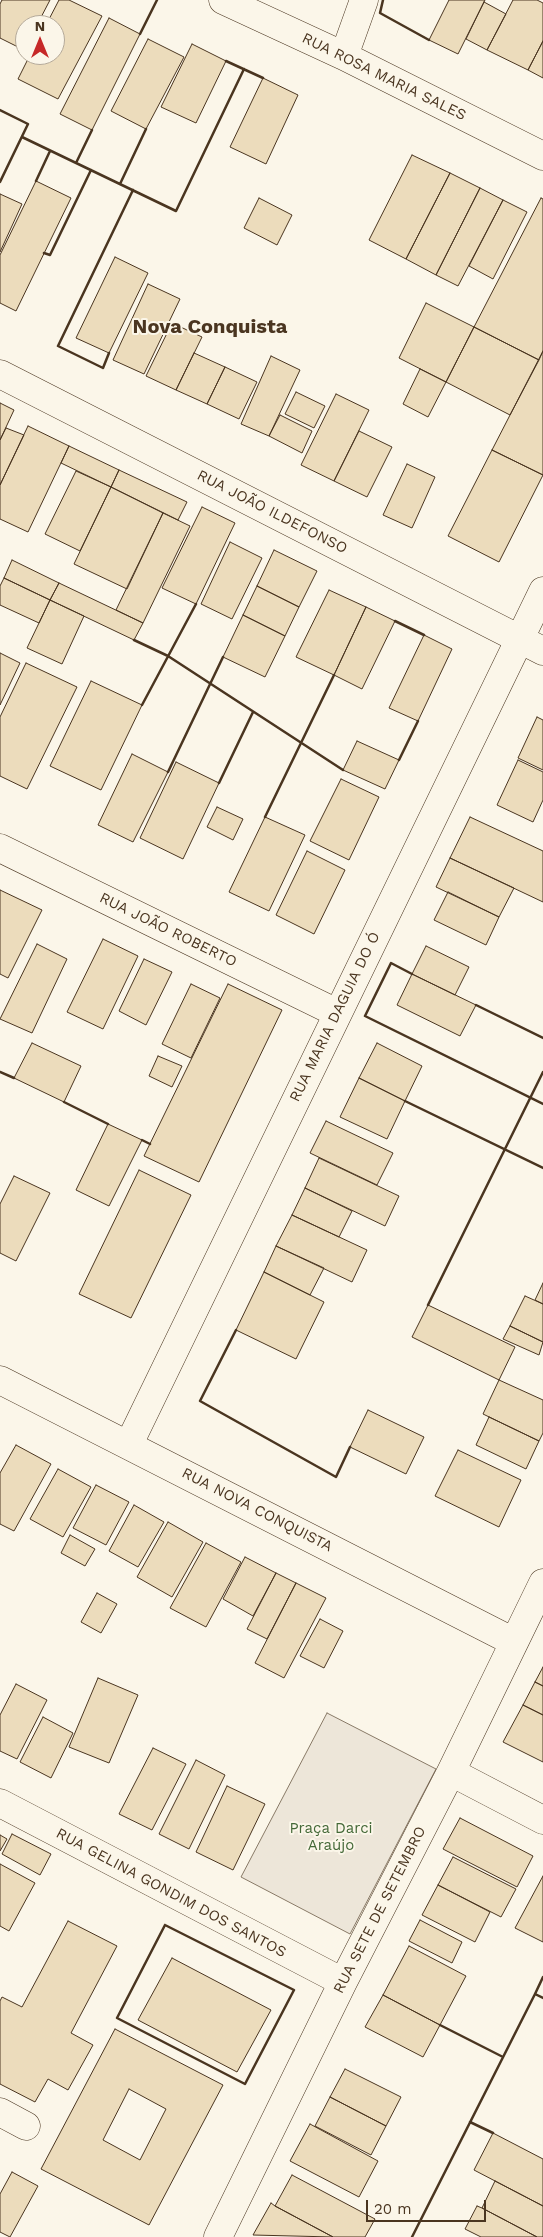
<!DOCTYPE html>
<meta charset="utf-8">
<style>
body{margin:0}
#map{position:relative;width:543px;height:2237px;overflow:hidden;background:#fbf6e9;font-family:"Work Sans",sans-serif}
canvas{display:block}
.north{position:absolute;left:15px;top:15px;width:50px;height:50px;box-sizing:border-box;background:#fbf6e9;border:1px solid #b4a999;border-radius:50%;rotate:0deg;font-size:14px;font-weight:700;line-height:20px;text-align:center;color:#4a3520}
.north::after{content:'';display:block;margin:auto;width:18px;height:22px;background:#c62828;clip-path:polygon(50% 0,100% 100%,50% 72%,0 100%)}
.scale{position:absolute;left:366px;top:2200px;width:120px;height:22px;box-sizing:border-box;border:2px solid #4a3520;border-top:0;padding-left:6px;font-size:15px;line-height:18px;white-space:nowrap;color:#4a3520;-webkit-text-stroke:4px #fbf6e9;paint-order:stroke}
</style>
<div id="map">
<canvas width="543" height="2237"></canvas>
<div class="north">N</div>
<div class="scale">20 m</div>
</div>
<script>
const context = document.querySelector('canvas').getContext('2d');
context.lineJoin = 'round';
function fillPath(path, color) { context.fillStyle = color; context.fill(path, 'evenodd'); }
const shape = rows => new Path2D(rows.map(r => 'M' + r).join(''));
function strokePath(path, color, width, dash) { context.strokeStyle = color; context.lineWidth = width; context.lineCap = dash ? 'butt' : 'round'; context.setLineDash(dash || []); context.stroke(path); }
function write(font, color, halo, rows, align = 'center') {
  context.font = font + ' "Work Sans",sans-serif'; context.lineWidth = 4; context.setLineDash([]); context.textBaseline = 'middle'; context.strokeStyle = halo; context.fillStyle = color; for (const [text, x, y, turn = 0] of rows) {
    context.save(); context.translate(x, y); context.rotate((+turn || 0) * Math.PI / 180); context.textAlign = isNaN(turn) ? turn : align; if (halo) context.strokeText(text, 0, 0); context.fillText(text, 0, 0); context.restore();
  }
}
const green = shape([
 [327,1713,436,1769,350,1934,241,1877,327,1713]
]);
fillPath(green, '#ede6d9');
strokePath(green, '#887966', 1);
const building = shape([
 [2,0,50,0,37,25,25,25,24,50,0,38,0,4,2,0],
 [59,0,69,0,102,16,58,99,18,79,30,55,55,55,55,25,46,25,59,0],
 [449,0,485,0,458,54,429,40,449,0],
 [513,0,537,0,543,3,543,41,528,70,487,50,513,0],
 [484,2,506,14,487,50,466,39,484,2],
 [109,18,140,34,92,130,60,114,109,18],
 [148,39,184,57,146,129,111,111,148,39],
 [543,41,543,78,528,70,543,41],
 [192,44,226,61,196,123,161,107,192,44],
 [263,78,298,95,266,164,230,147,263,78],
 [412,155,450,173,406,259,369,240,412,155],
 [450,173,480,188,436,275,406,259,450,173],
 [36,181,71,198,16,311,0,303,0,255,36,181],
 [480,188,503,200,458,286,436,275,480,188],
 [0,194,22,204,0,252,0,194],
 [259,198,292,215,277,245,244,228,259,198],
 [541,198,543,199,543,351,539,360,474,327,541,198],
 [503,200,527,212,493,279,469,266,503,200],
 [115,257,148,273,109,353,76,338,115,257],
 [148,284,180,299,144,374,113,360,148,284],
 [426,303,474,327,446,382,399,358,426,303],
 [172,323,202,337,176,390,146,376,172,323],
 [474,327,539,360,510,415,446,382,474,327],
 [543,351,543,475,492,450,543,351],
 [194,353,225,367,207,404,176,390,194,353],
 [271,356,300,370,269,436,241,424,271,356],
 [225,367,257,382,239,419,207,404,225,367],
 [420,369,446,382,428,417,403,404,420,369],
 [296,392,325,406,314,428,285,414,296,392],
 [336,394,369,410,334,481,301,465,336,394],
 [0,403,14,410,0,440,0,403],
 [280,415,312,431,302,453,269,436,280,415],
 [28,426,69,446,28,532,0,519,0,485,28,426],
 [6,428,24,435,0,485,0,440,6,428],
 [359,431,392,447,367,497,334,481,359,431],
 [69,446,119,470,111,487,61,463,69,446],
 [492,450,543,475,499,562,448,536,492,450],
 [407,464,435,477,412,528,383,515,407,464],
 [119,470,187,502,178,520,111,487,119,470],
 [76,471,111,487,80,551,45,534,76,471],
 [111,487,163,513,127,589,74,564,111,487],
 [202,507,235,523,196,604,162,588,202,507],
 [163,513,190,526,143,623,116,610,163,513],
 [230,542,262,558,232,619,201,604,230,542],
 [274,550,317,571,299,607,257,586,274,550],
 [12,560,59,583,50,600,4,578,12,560],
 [4,578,50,600,39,623,0,605,0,586,4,578],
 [59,583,143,623,134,640,50,600,59,583],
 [257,586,299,607,285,636,243,615,257,586],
 [329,590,366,607,334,675,296,657,329,590],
 [50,600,84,616,62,664,27,648,50,600],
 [366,607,395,621,362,689,334,675,366,607],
 [243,615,285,636,265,677,223,657,243,615],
 [424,635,452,649,418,721,389,708,424,635],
 [0,653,20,663,0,705,0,653],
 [26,663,77,687,27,789,0,776,0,717,26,663],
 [91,681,142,705,101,790,50,766,91,681],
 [537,717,543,720,543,770,518,758,537,717],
 [357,741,399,760,385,789,343,770,357,741],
 [132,754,168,772,133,842,98,825,132,754],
 [518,760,543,772,543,800,533,822,497,805,518,760],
 [176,762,219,783,183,859,140,838,176,762],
 [341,779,379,797,349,860,310,841,341,779],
 [217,807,243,819,233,840,207,827,217,807],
 [265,817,305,835,269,911,229,892,265,817],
 [470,817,543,851,543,902,450,858,470,817],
 [307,851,345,870,314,934,276,915,307,851],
 [450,858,514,888,499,917,436,887,450,858],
 [0,890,42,910,8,978,0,974,0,890],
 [448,892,499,917,486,945,434,920,448,892],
 [103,939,138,956,103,1029,67,1012,103,939],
 [37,944,67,959,32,1033,0,1019,37,944],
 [426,946,469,967,455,995,412,974,426,946],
 [144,959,172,972,146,1025,119,1011,144,959],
 [412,974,476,1005,460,1036,397,1005,412,974],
 [191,984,220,998,191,1058,162,1044,191,984],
 [228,984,282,1010,199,1182,144,1156,228,984],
 [32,1043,81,1066,64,1102,14,1078,32,1043],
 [377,1043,422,1066,405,1101,359,1078,377,1043],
 [158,1056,182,1066,172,1087,149,1076,158,1056],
 [359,1078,405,1101,387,1139,340,1117,359,1078],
 [326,1121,393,1153,377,1185,310,1153,326,1121],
 [108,1124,142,1140,109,1206,76,1190,108,1124],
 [319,1158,399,1196,385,1226,305,1188,319,1158],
 [139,1170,191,1195,131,1318,79,1294,139,1170],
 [14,1176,50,1193,16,1261,0,1253,0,1204,14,1176],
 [305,1188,352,1211,339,1237,292,1215,305,1188],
 [292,1215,367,1250,352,1282,276,1246,292,1215],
 [276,1246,324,1268,310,1295,264,1272,276,1246],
 [264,1272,324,1302,296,1359,236,1330,264,1272],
 [543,1283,543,1304,535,1300,543,1283],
 [525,1296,543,1304,543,1342,510,1326,525,1296],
 [428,1305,515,1347,499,1380,412,1337,428,1305],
 [510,1326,543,1342,539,1355,503,1339,510,1326],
 [499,1380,543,1400,543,1433,539,1441,483,1414,499,1380],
 [368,1410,424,1437,406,1474,350,1447,368,1410],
 [489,1417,539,1441,526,1469,476,1445,489,1417],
 [16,1445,51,1464,14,1531,0,1524,0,1473,16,1445],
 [458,1450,521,1480,499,1527,435,1496,458,1450],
 [58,1469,91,1487,63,1537,30,1519,58,1469],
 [96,1485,129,1502,106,1545,73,1528,96,1485],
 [134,1505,164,1522,138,1567,109,1551,134,1505],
 [168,1522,203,1542,172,1597,137,1577,168,1522],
 [70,1535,95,1549,85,1566,61,1553,70,1535],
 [206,1543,241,1562,206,1627,170,1608,206,1543],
 [245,1557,276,1573,253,1616,223,1599,245,1557],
 [276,1573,296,1583,267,1639,247,1629,276,1573],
 [296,1583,326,1598,284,1678,255,1663,296,1583],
 [97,1593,117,1604,101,1633,81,1622,97,1593],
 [320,1619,343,1631,324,1668,300,1656,320,1619],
 [543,1667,543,1686,535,1682,543,1667],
 [98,1678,138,1695,109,1763,69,1747,98,1678],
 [535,1682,543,1686,543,1715,523,1705,535,1682],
 [16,1684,47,1700,17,1759,0,1751,0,1715,16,1684],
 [523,1705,543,1715,543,1762,503,1742,523,1705],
 [43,1717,73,1733,51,1778,20,1762,43,1717],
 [153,1748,186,1764,152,1830,119,1814,153,1748],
 [196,1760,225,1775,189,1849,159,1834,196,1760],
 [227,1786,265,1804,233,1870,196,1852,227,1786],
 [460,1818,533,1856,517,1887,443,1849,460,1818],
 [12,1834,51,1854,40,1875,2,1854,12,1834],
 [0,1835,7,1839,0,1851,0,1835],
 [453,1857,516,1889,501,1917,438,1885,453,1857],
 [0,1864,35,1883,9,1931,0,1926,0,1864],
 [543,1876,543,1942,515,1928,543,1876],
 [438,1885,490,1912,475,1942,422,1915,438,1885],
 [420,1920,462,1942,452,1963,409,1941,420,1920],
 [68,1921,117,1946,71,2033,93,2045,68,2090,48,2079,35,2102,0,2084,0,2001,2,1997,22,2007,68,1921],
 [409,1946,466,1976,440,2025,383,1995,409,1946],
 [172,1958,271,2010,237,2072,138,2020,172,1958],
 [383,1995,440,2025,423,2057,365,2027,383,1995],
 [115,2029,223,2085,149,2225,41,2169,115,2029],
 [129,2089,166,2109,140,2160,103,2140,129,2089],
 [345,2069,401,2097,386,2126,330,2097,345,2069],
 [330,2097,386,2126,371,2155,315,2126,330,2097],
 [310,2124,378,2161,359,2197,290,2161,310,2124],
 [493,2133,543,2159,543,2206,474,2170,493,2133],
 [12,2172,38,2186,10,2237,0,2232,0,2194,12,2172],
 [292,2175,375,2219,365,2237,333,2237,275,2206,292,2175],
 [495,2181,543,2206,543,2237,537,2237,482,2208,495,2181],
 [271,2203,275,2206,333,2237,253,2235,271,2203],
 [477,2206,482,2208,537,2237,481,2237,465,2229,477,2206]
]);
fillPath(building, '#ecdcbc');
strokePath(building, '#4a3520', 1);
const minor = shape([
 [223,0,344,56,543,156],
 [344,56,364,0],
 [0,374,543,651],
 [0,848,337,1013],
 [0,1380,514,1642],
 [129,1444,543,591],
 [451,1772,543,1820],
 [0,1803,343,1982],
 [0,2112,26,2126],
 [218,2237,343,1982,451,1772,543,1583]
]);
strokePath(minor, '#4a3520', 29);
strokePath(minor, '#fbf6e9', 28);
strokePath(shape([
 [383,0,380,13,429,40],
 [140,34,157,0],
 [226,61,263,78],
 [0,110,28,124,0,182],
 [22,137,176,211,244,69],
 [76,163,92,130],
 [36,181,50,151],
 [120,184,146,129],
 [44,253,50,255,91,170],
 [109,353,103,368,58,346,133,190],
 [395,621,424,635],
 [134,640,168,656,343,770],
 [142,705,196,604],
 [399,760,418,721],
 [168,772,223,657],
 [219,783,253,712],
 [265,817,334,675],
 [412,974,391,963,365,1016,543,1104],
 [476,1005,543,1038],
 [0,1072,14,1078],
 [405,1101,543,1168],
 [64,1102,108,1124],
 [142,1140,150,1144],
 [428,1305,543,1072],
 [236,1330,200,1401,336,1477,350,1447],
 [165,1925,294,1990,245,2084,117,2018,165,1925],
 [535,1994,543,1977],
 [440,2025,503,2057],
 [470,2122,493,2133],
 [412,2237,535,1994,543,1998]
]), '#4a3520', 2.5);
write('15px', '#4a3520', '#fbf6e9', [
 ["RUA ROSA MARIA SALES",384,77,26],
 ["RUA JOÃO ILDEFONSO",272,512,27],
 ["RUA JOÃO ROBERTO",168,930,26],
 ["RUA MARIA DAGUIA DO Ó",335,1017,-64],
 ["RUA NOVA CONQUISTA",257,1510,27],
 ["RUA GELINA GONDIM DOS SANTOS",171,1893,28],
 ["RUA SETE DE SETEMBRO",380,1910,-63]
]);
write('15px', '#436837', '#fbf6e9', [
 ["Praça Darci",331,1829],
 ["Araújo",331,1846]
]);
write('bold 20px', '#4a3520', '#fbf6e9', [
 ["Nova Conquista",210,327]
]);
</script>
